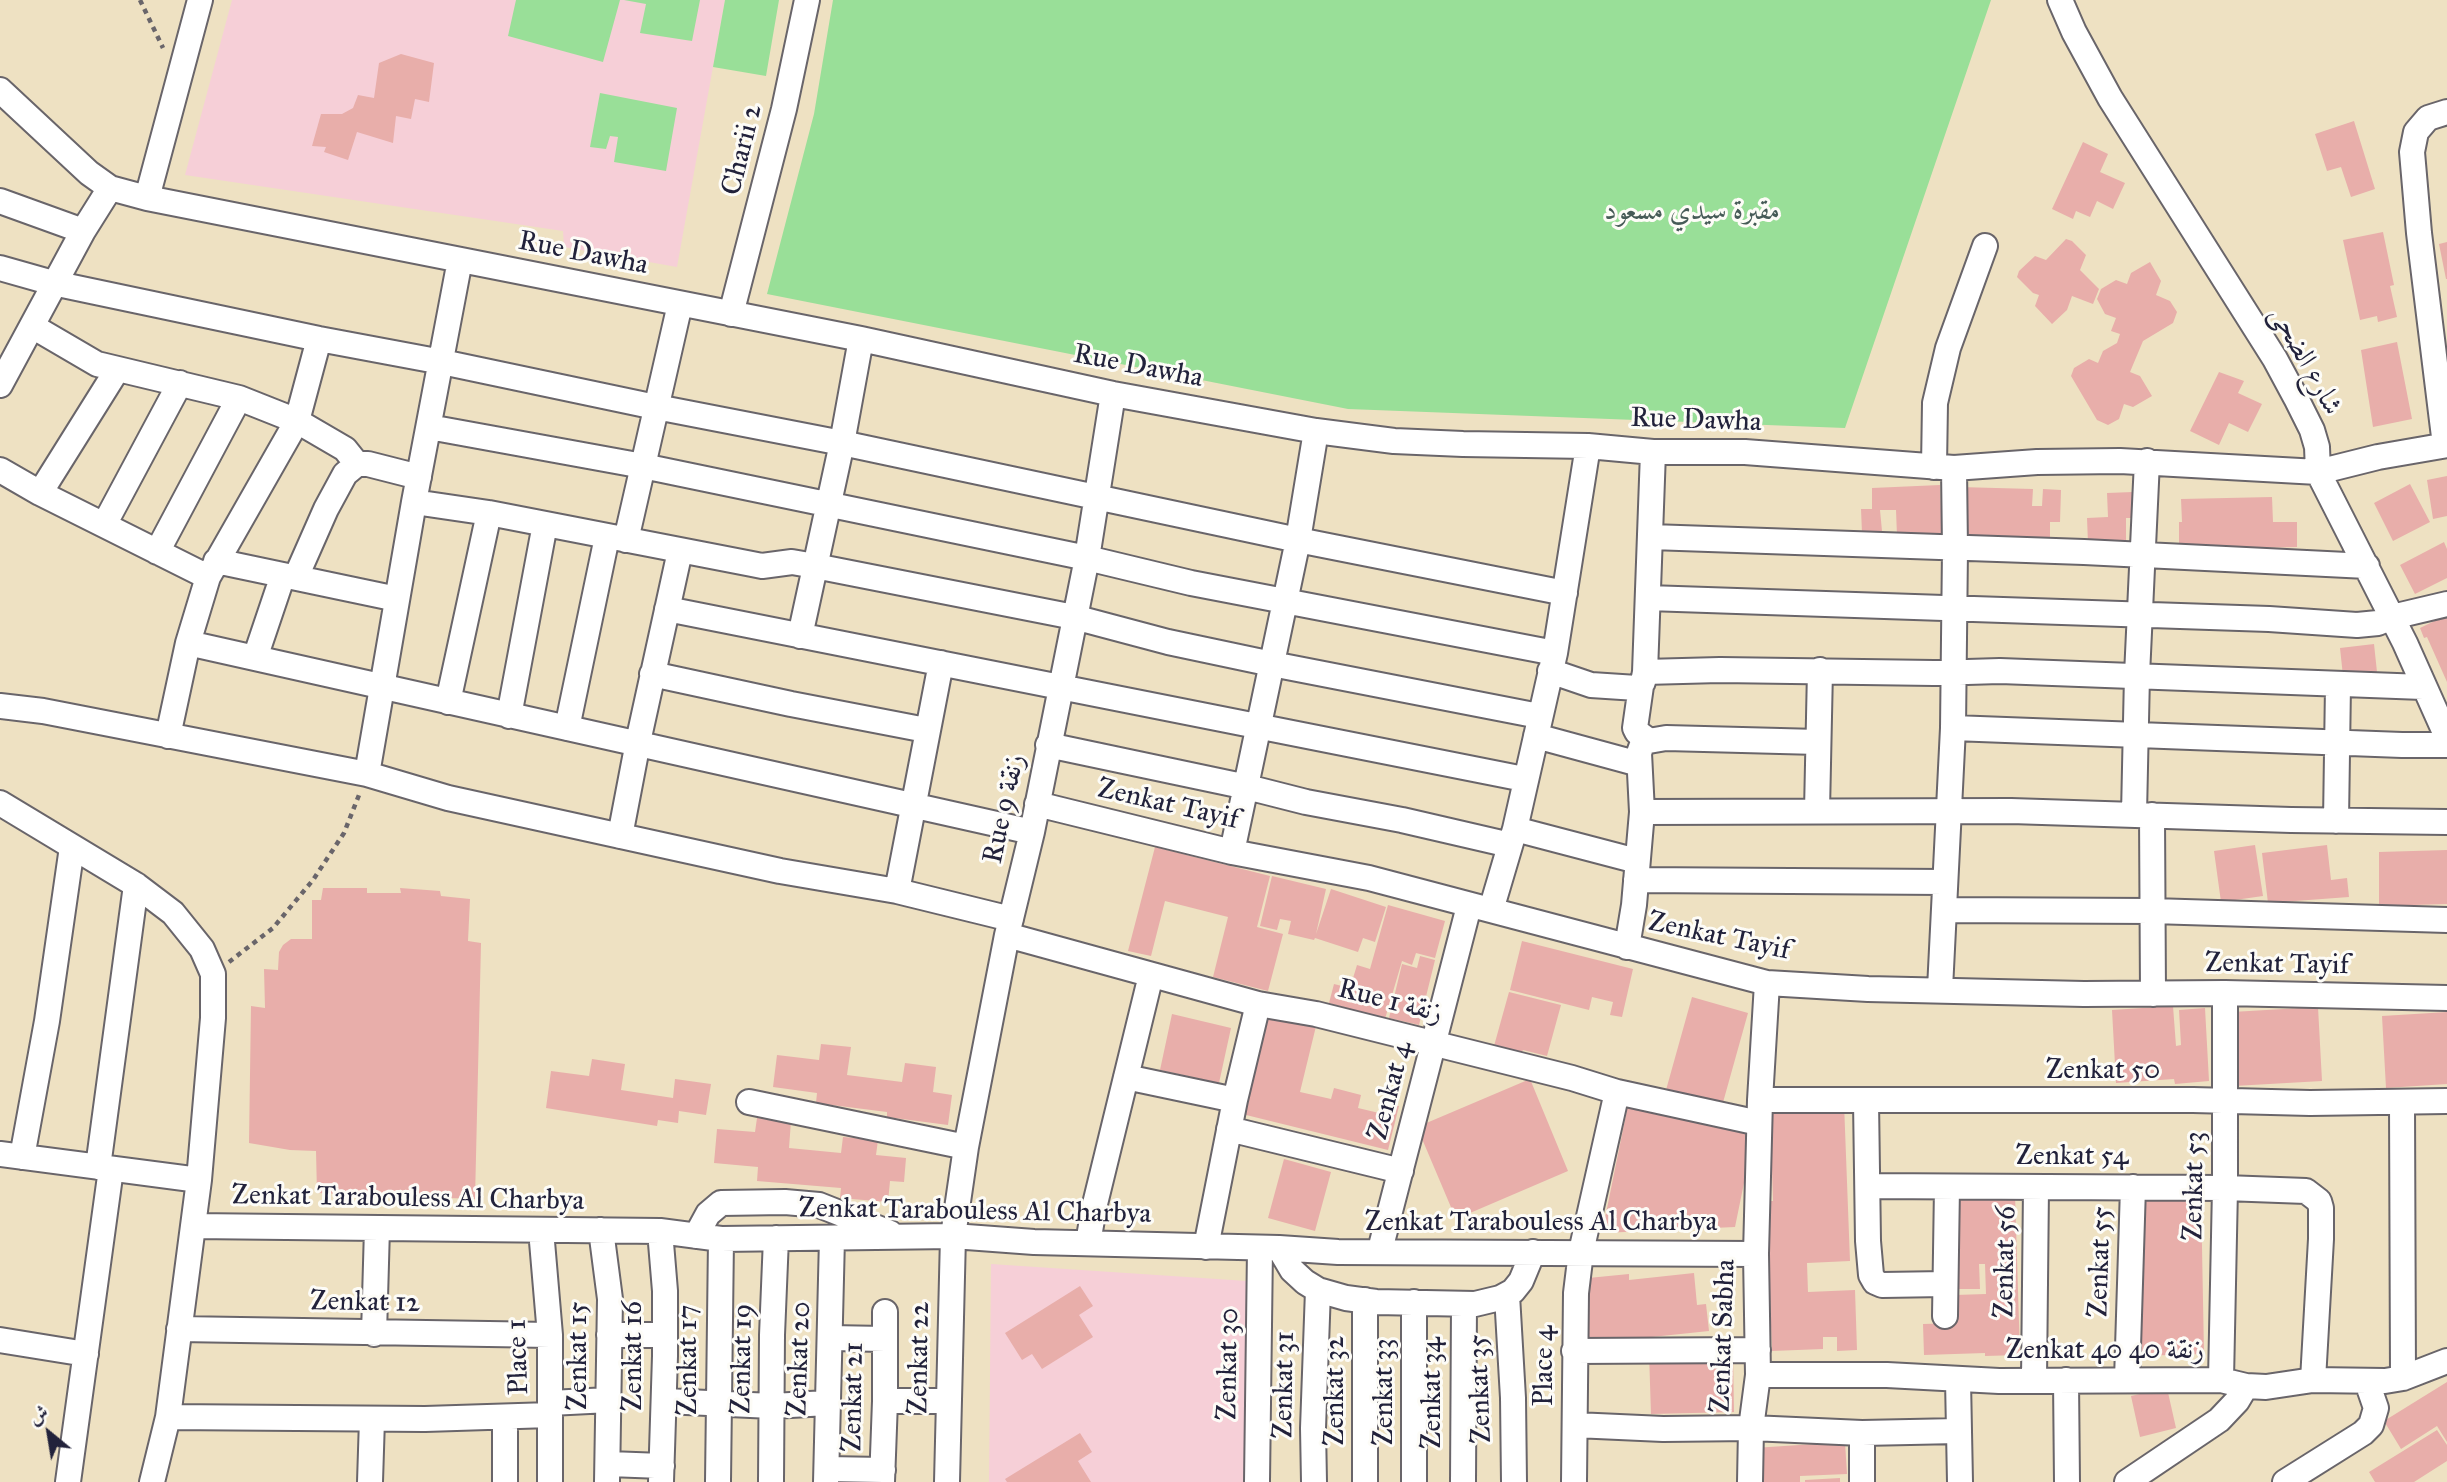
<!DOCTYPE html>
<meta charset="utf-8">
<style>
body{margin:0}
#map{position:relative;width:2447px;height:1482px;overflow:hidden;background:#eee1c2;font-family:"IM FELL Great Primer",Amiri,serif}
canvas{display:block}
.north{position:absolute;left:14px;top:1398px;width:70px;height:70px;-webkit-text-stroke:5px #fdfcf7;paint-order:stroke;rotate:330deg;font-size:19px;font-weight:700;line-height:28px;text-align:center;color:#22223b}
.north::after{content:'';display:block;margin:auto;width:24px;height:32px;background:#22223b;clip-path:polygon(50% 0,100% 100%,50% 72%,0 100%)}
</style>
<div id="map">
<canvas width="2447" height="1482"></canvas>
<div class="north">ش</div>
</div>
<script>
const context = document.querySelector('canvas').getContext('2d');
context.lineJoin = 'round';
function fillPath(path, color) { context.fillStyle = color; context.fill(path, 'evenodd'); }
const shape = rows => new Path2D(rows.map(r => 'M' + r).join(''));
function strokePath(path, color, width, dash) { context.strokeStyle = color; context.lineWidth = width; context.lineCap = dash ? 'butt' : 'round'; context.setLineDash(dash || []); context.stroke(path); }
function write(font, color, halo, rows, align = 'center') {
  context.font = font + ' "IM FELL Great Primer",Amiri,serif'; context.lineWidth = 6; context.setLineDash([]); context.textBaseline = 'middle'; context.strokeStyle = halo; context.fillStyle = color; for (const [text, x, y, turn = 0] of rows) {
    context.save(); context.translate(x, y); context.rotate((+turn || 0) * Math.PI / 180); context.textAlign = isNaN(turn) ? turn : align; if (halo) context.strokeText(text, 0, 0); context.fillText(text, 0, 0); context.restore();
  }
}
fillPath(shape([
 [232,0,725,0,677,267,564,247,563,231,185,175],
 [991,1264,1247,1281,1245,1482,989,1482]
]), '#f6cfd7');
fillPath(shape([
 [516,0,620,0,603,62,508,36],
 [624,0,700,0,692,41,640,33,646,4],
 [725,0,779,0,766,76,713,67],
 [833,0,1991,0,1845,428,1348,409,767,294,814,114],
 [600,93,677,108,666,171,614,162,618,137,610,136,606,149,590,147]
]), '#99df98');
fillPath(shape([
 [401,54,434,63,429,102,415,99,411,119,396,116,393,143,357,132,348,160,324,152,326,147,312,146,321,114,342,114,353,108,358,95,374,98,379,63],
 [2354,121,2375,189,2351,197,2341,167,2327,171,2315,134],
 [2083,142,2108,154,2100,172,2125,183,2113,209,2097,201,2090,217,2076,211,2073,219,2052,209],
 [2383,232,2394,285,2390,286,2397,317,2378,322,2377,316,2360,320,2343,240],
 [2066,239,2072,241,2086,255,2080,270,2099,289,2093,304,2072,296,2067,310,2052,324,2035,306,2039,295,2033,293,2017,277,2019,271,2035,256,2046,260],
 [2447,242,2447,279,2446,279,2439,244],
 [2150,262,2161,281,2156,295,2170,301,2177,312,2173,323,2143,341,2130,372,2140,376,2152,396,2133,407,2124,404,2119,419,2108,425,2097,420,2071,376,2074,368,2089,359,2098,363,2103,351,2117,343,2120,334,2111,331,2116,318,2105,314,2097,299,2101,289,2116,280,2127,284,2131,273],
 [2397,342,2412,419,2373,427,2361,350],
 [2219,372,2244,381,2238,393,2262,404,2248,432,2229,423,2219,445,2190,431],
 [2447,476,2447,516,2433,519,2427,480],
 [2410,484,2430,522,2393,541,2374,503],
 [1940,485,1942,534,1897,536,1896,510,1880,510,1882,531,1862,533,1861,509,1872,509,1872,488],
 [1959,487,2033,489,2032,506,2042,506,2043,489,2061,490,2060,522,2050,522,2050,540,1958,537],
 [2133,492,2134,518,2126,518,2126,541,2088,543,2087,518,2108,517,2107,493],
 [2272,497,2273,522,2297,522,2297,547,2179,550,2179,522,2182,522,2181,499],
 [2444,542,2447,549,2447,578,2415,594,2400,565],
 [2447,615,2447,682,2427,637,2424,638,2420,628],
 [2374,644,2377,672,2343,676,2340,648],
 [2255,845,2263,896,2221,902,2214,851],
 [2327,845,2331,880,2347,878,2349,897,2268,903,2262,853],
 [1155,847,1270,876,1257,927,1283,934,1268,991,1213,977,1228,917,1165,901,1151,956,1128,951],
 [2447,850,2447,904,2379,906,2379,852],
 [1272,876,1326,889,1316,934,1331,889,1386,907,1375,942,1363,938,1358,952,1315,938,1314,940,1288,934,1291,921,1280,919,1277,930,1260,926],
 [323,888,367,888,367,893,401,893,400,888,440,891,441,896,470,899,468,941,481,943,475,1199,317,1193,316,1151,290,1150,249,1143,251,1006,265,1008,264,969,278,970,279,952,283,945,291,939,312,939,312,900,321,900],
 [1388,905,1445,921,1435,958,1416,953,1412,965,1402,961,1385,1019,1329,1003,1334,984,1350,988,1357,965,1370,969],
 [1522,941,1633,969,1622,1017,1610,1015,1613,1002,1592,997,1589,1010,1510,990],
 [1420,956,1435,960,1419,1025,1389,1018,1402,964,1417,968],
 [1509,992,1561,1005,1547,1056,1523,1050,1521,1053,1494,1046],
 [1692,997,1748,1013,1722,1106,1666,1090],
 [1264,1005,1318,1018,1300,1092,1331,1099,1334,1088,1361,1095,1358,1108,1379,1113,1381,1102,1399,1106,1388,1150,1238,1113],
 [2173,1006,2176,1046,2181,1045,2179,1010,2205,1008,2209,1081,2175,1084,2174,1079,2116,1083,2112,1010],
 [2318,1007,2322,1081,2234,1086,2232,1012],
 [2447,1012,2447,1084,2386,1088,2382,1016],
 [1172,1014,1231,1028,1219,1083,1160,1070],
 [821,1044,851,1047,847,1075,902,1082,905,1063,936,1067,933,1092,952,1095,948,1125,887,1117,887,1112,816,1103,817,1093,773,1087,777,1055,819,1060],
 [592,1059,625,1064,621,1090,673,1098,675,1079,711,1084,706,1115,679,1111,678,1123,658,1120,657,1126,546,1108,551,1071,589,1076],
 [1530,1079,1568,1171,1456,1219,1417,1127],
 [1629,1100,1754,1134,1735,1227,1602,1233],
 [1844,1103,1850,1261,1807,1263,1808,1292,1855,1290,1857,1350,1837,1351,1837,1337,1823,1337,1823,1349,1772,1351,1766,1201,1773,1201,1770,1107],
 [757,1118,791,1121,789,1148,841,1153,843,1137,878,1140,876,1155,906,1158,904,1182,890,1181,888,1202,840,1198,841,1188,757,1181,758,1167,714,1163,717,1129,755,1132],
 [1284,1159,1331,1172,1315,1231,1268,1218],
 [1956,1193,2015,1194,2020,1355,1985,1356,1985,1353,1924,1355,1923,1324,1956,1323,1955,1295,1986,1294,1985,1264,1979,1264,1980,1289,1959,1289],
 [2201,1194,2204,1354,2137,1356,2137,1196],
 [1694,1273,1697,1305,1706,1304,1709,1331,1585,1344,1578,1279,1629,1274,1629,1280],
 [1080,1286,1093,1306,1079,1315,1093,1337,1042,1369,1032,1354,1022,1360,1005,1333],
 [1649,1353,1733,1354,1734,1412,1651,1414],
 [2447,1382,2447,1442,2437,1426,2401,1449,2384,1421],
 [2167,1388,2176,1428,2140,1437,2131,1396],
 [2437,1430,2447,1445,2447,1461,2414,1482,2375,1482,2369,1472],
 [1080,1433,1092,1452,1078,1461,1091,1482,1007,1482,1005,1479],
 [1845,1442,1847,1474,1800,1476,1800,1482,1756,1482,1754,1448],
 [1840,1478,1840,1482,1805,1482,1805,1480]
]), '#e8aeaa');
const minor = shape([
 [2060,0,2074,32,2110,98,2275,359,2296,398,2312,430,2317,447,2318,472,2405,643,2447,737],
 [0,90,89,173,110,188,147,198,861,339,1113,394,1316,431,1394,441,1463,444,1588,446,1653,452,1745,452,1954,468,2037,462,2120,461,2318,472,2378,457,2447,445],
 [147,198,200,0],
 [0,201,83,231],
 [0,268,53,283,319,339,442,362,646,405,842,443,1298,540,1565,593],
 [731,314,784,109,807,0],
 [32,326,97,364,239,398,297,421,345,449,357,464],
 [0,385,83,231,110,188],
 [429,427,643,466,1087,558,1191,583,1555,653],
 [2445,445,2419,233,2412,152,2416,132,2428,118,2447,112],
 [1934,467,1935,403,1948,348,1985,246],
 [0,470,40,493,208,577],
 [40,493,117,370],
 [414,502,489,513,752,564,762,566,792,562,815,566,1074,617,1168,642,1272,664,1539,716],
 [104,525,180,383],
 [1651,537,2084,552,2367,566],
 [626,540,680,304],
 [157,552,239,398],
 [216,561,397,599],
 [296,577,326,509,345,474,357,464,368,464,419,477],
 [1648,598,2269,619,2357,625,2378,623,2392,617,2447,604],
 [667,609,1524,779],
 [800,636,842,443,861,339],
 [188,643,1032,832],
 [255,658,283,575],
 [1550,671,1591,685,1637,688,1643,682,1645,672,1720,670,1934,673,2000,671,2423,687],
 [1645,672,1653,452],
 [652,674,791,704,926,730],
 [1641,686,1635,728,1637,732,1648,740],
 [448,702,489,513],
 [0,706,43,711,367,774,448,798,780,871,897,891,1011,919],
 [509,716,545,524],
 [567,728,607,537],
 [1953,728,2402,745,2447,745],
 [168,736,188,643,208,577,297,421,319,339],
 [1536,736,1639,764],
 [1048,745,1247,787,1306,802,1402,820,1510,845],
 [367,774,414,502,460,260],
 [0,803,136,885,173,913,202,949,213,974,213,1018,199,1180,168,1417,152,1482],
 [1037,804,1232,852,1369,878,1767,983,1868,989,2084,994,2225,993,2447,998],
 [1817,811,1820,670],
 [1642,812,2011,811,2291,820,2447,822],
 [2134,814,2137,675,2147,461],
 [2152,815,2153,994],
 [2336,821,2338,685],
 [1515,829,1637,861],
 [620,836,638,742,680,551],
 [1232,852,1298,540,1316,431],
 [1636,880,1945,882],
 [897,891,941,663],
 [1491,910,1515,829,1555,653,1588,446],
 [1945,910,2152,911,2447,920],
 [1007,935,1258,1004,1316,1014,1572,1078,1617,1092,1759,1123],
 [1627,947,1634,905,1642,812,1639,753,1643,742,1666,738,1818,742],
 [1940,989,1953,728,1955,549,1954,468],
 [1126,1077,1235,1100],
 [1760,1100,2193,1100,2310,1103,2447,1101],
 [1866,1101,1868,1241,1871,1275,1875,1282,1882,1285,1945,1284],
 [749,1102,966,1147],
 [2402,1103,2403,1378],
 [1229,1129,1401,1171],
 [0,1154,199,1180],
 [22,1157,47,1021,72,847],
 [98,1167,136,885],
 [1868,1186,2225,1188,2306,1191,2319,1201,2321,1208,2321,1239,2313,1380],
 [193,1226,660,1231,721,1239,953,1236,1034,1242,1279,1248,1338,1252,1756,1254],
 [541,1230,550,1335,550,1482],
 [601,1230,610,1299,607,1482],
 [660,1231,665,1291,665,1356,661,1482],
 [696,1236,708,1214,721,1203,785,1202,819,1205,890,1233],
 [1088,1243,1094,1208,1151,975],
 [1206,1247,1235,1100,1258,1004],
 [1279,1248,1292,1270,1305,1282,1318,1290,1346,1298,1376,1302,1475,1304,1500,1298,1513,1291,1521,1281,1533,1252],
 [1380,1250,1469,906],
 [1507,1295,1513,1398,1514,1482],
 [1365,1300,1365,1482],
 [1414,1302,1414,1482],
 [1945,1316,1947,1187],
 [179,1329,550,1335],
 [374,1334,377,1228],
 [609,1335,665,1335],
 [830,1338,885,1339],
 [0,1340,86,1354],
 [1574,1351,1758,1350],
 [1758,1375,1887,1375,1999,1381,2221,1380,2246,1386,2266,1387,2313,1380,2385,1381,2403,1378,2447,1361],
 [1958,1380,1960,1482],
 [2034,1380,2036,1187],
 [2066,1380,2067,1482],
 [2127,1380,2133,1187],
 [2221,1380,2225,1188,2225,993],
 [665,1401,772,1406,828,1403],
 [885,1401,949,1401],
 [550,1403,609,1400],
 [168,1417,425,1419,550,1415],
 [505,1417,505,1482],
 [1575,1425,1663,1429,1751,1428,1862,1433,1958,1431],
 [609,1464,662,1466],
 [827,1469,883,1470],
 [68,1482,111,1169],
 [370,1482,372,1419],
 [718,1482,721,1239],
 [771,1482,772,1335,776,1238],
 [826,1482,832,1238],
 [882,1482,885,1401,885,1312],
 [947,1482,953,1236,966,1147,1007,935,1032,832,1087,558,1113,394],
 [1257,1482,1260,1248],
 [1314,1482,1313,1428,1318,1290],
 [1463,1482,1464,1304],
 [1574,1482,1576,1293,1581,1252,1617,1092],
 [1750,1482,1751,1428,1758,1375,1756,1254,1760,1100,1767,983],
 [1862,1482,1862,1433],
 [2127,1482,2219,1420,2237,1401,2246,1386],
 [2285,1482,2363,1433,2371,1425,2376,1408,2367,1382]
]);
strokePath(minor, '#69656a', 28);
strokePath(shape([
 [140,0,163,48],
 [229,962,273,928,313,880,344,833,359,795]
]), '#69656a', 4.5, [5, 5]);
strokePath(minor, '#fff', 24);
write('28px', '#22223b', '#fdfcf7', [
 ["Charii 2",743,150,-76],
 ["Rue Dawha",583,254,11],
 ["شارع الضحى",2305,361,61],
 ["Rue Dawha",1138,367,11],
 ["Rue Dawha",1696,421,2],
 ["Zenkat Tayif",1168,805,13],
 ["Rue 9 زنقة",1005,809,-78],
 ["Zenkat Tayif",1719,937,12],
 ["Zenkat Tayif",2277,965,1],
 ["Rue 1 زنقة",1390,1002,14],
 ["Zenkat 50",2103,1071],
 ["Zenkat 4",1391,1091,-75],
 ["Zenkat 54",2072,1157],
 ["Zenkat 53",2195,1186,-89],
 ["Zenkat Tarabouless Al Charbya",408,1199,1],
 ["Zenkat Tarabouless Al Charbya",975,1212,1],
 ["Zenkat Tarabouless Al Charbya",1541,1223],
 ["Zenkat 56",2006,1262,-89],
 ["Zenkat 55",2101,1262,-88],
 ["Zenkat 12",365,1303,1],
 ["Zenkat Sabha",1724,1336,-88],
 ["Zenkat 40 زنقة 40",2105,1351],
 ["Zenkat 15",579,1356,-90],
 ["Zenkat 16",634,1356,-90],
 ["Place 1",519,1357,-92],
 ["Zenkat 22",920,1358,-89],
 ["Zenkat 19",743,1359,-89],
 ["Zenkat 20",800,1359,-88],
 ["Zenkat 17",689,1360,-90],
 ["Zenkat 30",1229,1364,-89],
 ["Place 4",1545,1366,-90],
 ["Zenkat 31",1285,1385,-89],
 ["Zenkat 35",1481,1389,-92],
 ["Zenkat 32",1336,1391,-90],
 ["Zenkat 33",1385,1392,-90],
 ["Zenkat 34",1433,1393,-90],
 ["Zenkat 21",854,1397,-89]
]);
write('28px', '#465b57', '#fdfcf7', [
 ["مقبرة سيدي مسعود",1692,212]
]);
</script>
